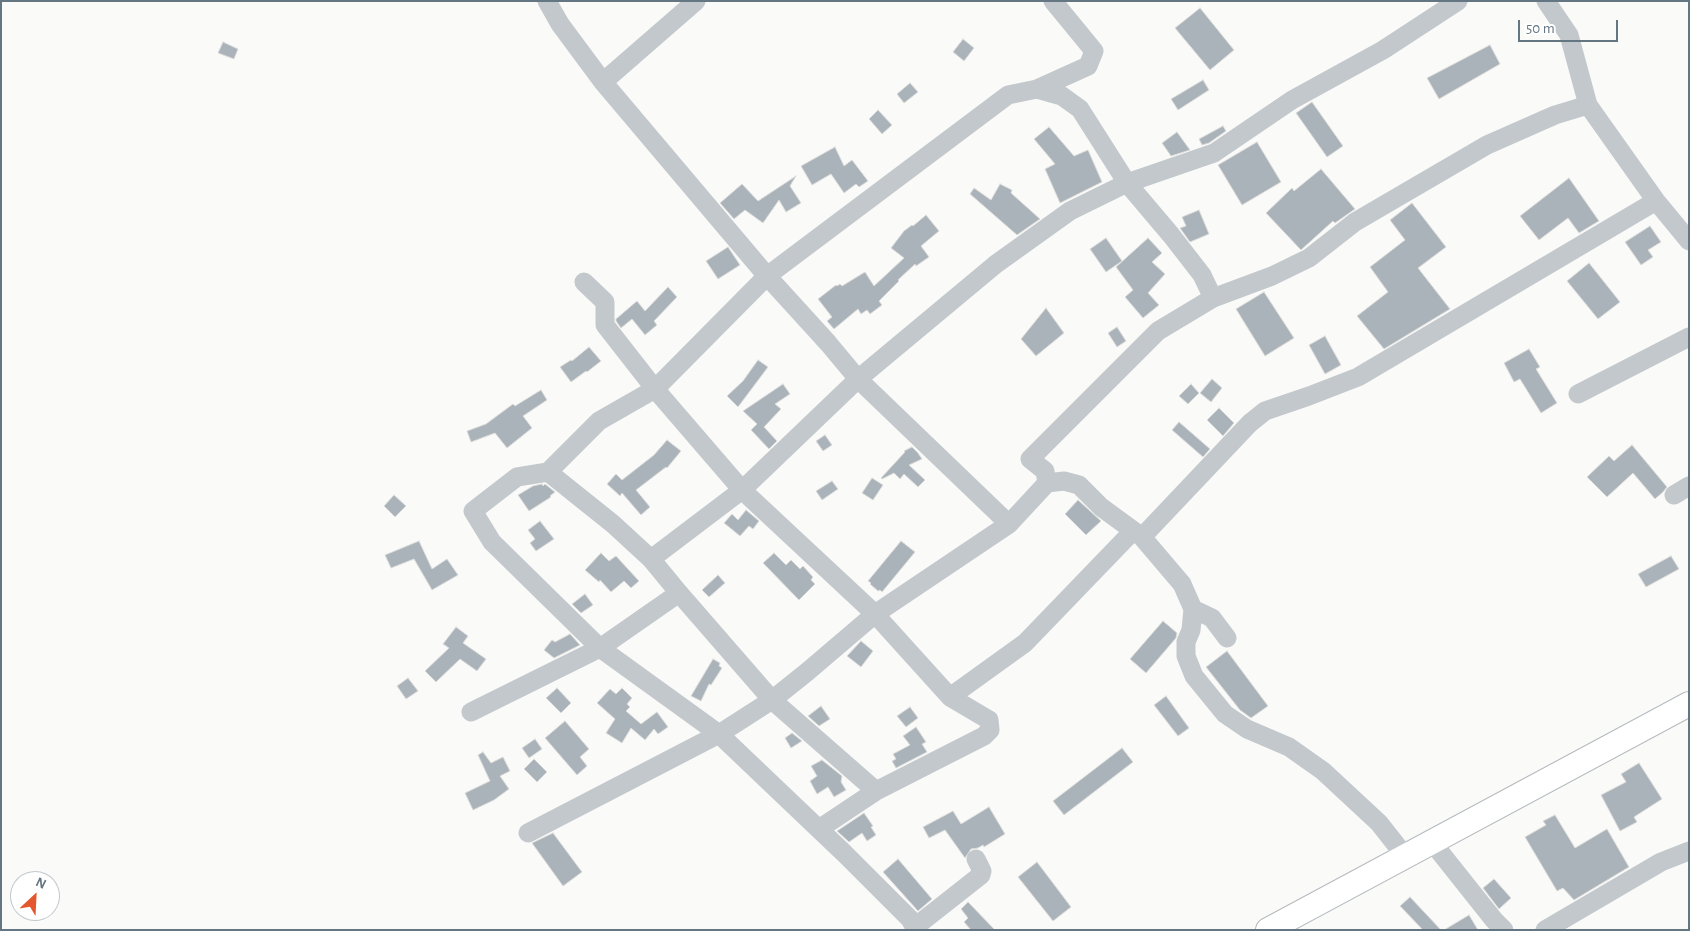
<!DOCTYPE html>
<style>
body{margin:0}
#map{position:relative;width:1690px;height:931px;overflow:hidden;background:#fafaf8;font-family:"Alegreya Sans",sans-serif}
canvas{display:block}
.frame{position:absolute;inset:0;border:2px solid #657683;pointer-events:none}
.north{position:absolute;left:10px;top:871px;width:50px;height:50px;box-sizing:border-box;background:#fff;border:1px solid #c1c8cd;border-radius:50%;rotate:25deg;font-size:14px;font-weight:700;line-height:20px;text-align:center;color:#657683}
.north::after{content:'';display:block;margin:auto;width:18px;height:22px;background:#e4572e;clip-path:polygon(50% 0,100% 100%,50% 72%,0 100%)}
.scale{position:absolute;left:1518px;top:20px;width:100px;height:22px;box-sizing:border-box;border:2px solid #657683;border-top:0;padding-left:6px;font-size:15px;line-height:18px;white-space:nowrap;color:#657683;-webkit-text-stroke:4px #fff;paint-order:stroke}
</style>
<div id="map">
<canvas width="1690" height="931"></canvas>
<div class="frame"></div>
<div class="north">N</div>
<div class="scale">50 m</div>
</div>
<script>
const context = document.querySelector('canvas').getContext('2d');
context.lineJoin = 'round';
function fillPath(path, color) { context.fillStyle = color; context.fill(path, 'evenodd'); }
const shape = rows => new Path2D(rows.map(r => 'M' + r).join(''));
function strokePath(path, color, width, dash) { context.strokeStyle = color; context.lineWidth = width; context.lineCap = dash ? 'butt' : 'round'; context.setLineDash(dash || []); context.stroke(path); }
const building = shape([
 [1200,8,1234,50,1210,70,1175,28,1200,8],
 [963,39,974,48,964,61,953,52,963,39],
 [223,42,238,49,234,59,218,53,223,42],
 [1490,45,1500,64,1439,99,1427,78,1490,45],
 [1203,80,1209,90,1178,110,1171,99,1203,80],
 [910,83,918,92,904,103,897,94,910,83],
 [1312,102,1343,146,1327,157,1296,113,1312,102],
 [878,110,892,125,882,134,869,119,878,110],
 [1223,126,1226,131,1209,143,1202,145,1199,139,1223,126],
 [1049,127,1074,156,1088,150,1102,182,1060,203,1045,169,1055,164,1034,139,1049,127],
 [1177,132,1190,150,1171,156,1162,143,1177,132],
 [1257,142,1281,182,1242,205,1218,165,1257,142],
 [835,147,844,166,852,160,868,181,859,187,856,184,844,193,831,174,812,185,801,166,835,147],
 [1321,169,1355,209,1335,223,1333,221,1301,250,1266,213,1292,188,1294,191,1321,169],
 [796,176,790,186,801,203,786,212,779,200,763,223,745,210,734,219,720,203,742,184,758,201,796,176],
 [1569,178,1599,221,1579,233,1568,218,1539,240,1520,216,1569,178],
 [1000,184,1012,190,1011,193,1040,219,1017,235,970,194,974,188,991,200,1000,184],
 [1412,203,1446,247,1418,268,1450,309,1384,349,1357,316,1388,292,1370,267,1405,240,1390,220,1412,203],
 [1199,210,1209,234,1190,242,1180,228,1186,226,1182,217,1199,210],
 [926,215,939,231,921,246,929,257,916,266,915,264,898,280,899,281,879,301,882,305,870,314,867,310,861,314,858,309,834,329,827,321,832,317,818,299,836,285,837,286,840,284,842,286,865,272,874,286,904,258,891,248,904,231,912,225,913,226,926,215],
 [1650,226,1661,242,1648,250,1653,257,1641,265,1625,242,1650,226],
 [1106,238,1122,261,1106,272,1090,249,1106,238],
 [1148,238,1162,253,1152,262,1165,274,1148,293,1159,305,1143,318,1125,297,1133,290,1116,267,1148,238],
 [728,247,740,265,718,279,706,261,728,247],
 [1589,263,1620,302,1598,319,1567,281,1589,263],
 [668,287,677,297,654,321,657,325,645,335,632,319,621,328,616,321,616,319,637,301,645,311,668,287],
 [1264,292,1294,338,1265,356,1236,309,1264,292],
 [1046,308,1064,333,1036,356,1021,339,1046,308],
 [1117,327,1126,341,1117,347,1108,333,1117,327],
 [1325,336,1341,365,1325,374,1309,345,1325,336],
 [589,347,601,361,587,372,586,371,571,382,560,367,571,360,572,361,589,347],
 [1529,349,1540,367,1536,369,1557,403,1541,413,1520,379,1514,382,1504,363,1529,349],
 [758,360,768,367,738,407,727,396,743,381,758,360],
 [1212,379,1222,388,1211,402,1200,393,1212,379],
 [783,384,790,394,775,404,781,409,764,427,777,441,769,449,751,430,757,424,743,411,783,384],
 [1191,384,1199,393,1188,404,1179,396,1191,384],
 [541,390,547,400,523,416,532,428,507,448,495,433,471,442,467,431,486,424,513,404,515,406,541,390],
 [1219,408,1234,423,1223,436,1207,420,1219,408],
 [1179,422,1210,449,1203,457,1172,430,1179,422],
 [825,435,832,445,823,451,816,441,825,435],
 [667,440,681,451,667,468,666,467,636,490,650,507,641,515,622,493,620,496,607,484,616,474,622,480,654,455,667,440],
 [1632,445,1667,487,1663,492,1655,499,1633,473,1607,497,1587,477,1609,456,1614,461,1632,445],
 [912,447,918,453,922,459,909,465,925,480,918,487,904,474,900,479,894,473,882,479,881,478,905,452,904,451,912,447],
 [872,478,883,485,873,500,862,493,872,478],
 [832,481,838,489,822,500,816,491,832,481],
 [542,484,543,486,545,484,555,492,550,496,551,497,529,511,518,495,533,486,542,484],
 [394,495,406,506,395,517,384,506,394,495],
 [1078,500,1101,521,1086,535,1065,514,1078,500],
 [746,510,759,521,753,529,749,526,740,536,724,523,732,514,738,520,746,510],
 [540,521,554,539,536,551,530,543,535,539,528,530,540,521],
 [419,541,432,569,447,559,458,575,432,590,414,559,391,568,385,555,419,541],
 [901,541,915,552,882,592,880,590,878,591,870,584,871,583,868,581,901,541],
 [601,553,609,561,616,556,639,581,631,588,624,581,611,592,600,580,599,582,585,570,601,553],
 [774,553,786,565,791,560,800,569,803,566,813,577,811,580,815,584,799,600,763,563,774,553],
 [1671,556,1679,569,1646,587,1638,574,1671,556],
 [718,575,725,583,709,597,702,590,718,575],
 [585,594,593,605,581,613,572,604,585,594],
 [1163,621,1177,633,1176,638,1146,673,1130,659,1163,621],
 [456,627,468,636,463,643,486,659,477,671,460,659,436,682,425,671,449,648,443,644,456,627],
 [570,634,580,645,554,658,544,650,552,640,555,642,570,634],
 [861,641,873,651,861,667,847,656,861,641],
 [1227,651,1268,706,1251,718,1240,710,1206,667,1227,651],
 [713,659,720,663,719,666,722,668,711,685,709,684,701,701,691,696,713,659],
 [408,678,418,691,406,699,397,686,408,678],
 [557,688,571,703,561,713,546,698,557,688],
 [622,688,632,698,627,704,630,707,626,711,641,724,657,712,668,727,658,734,654,729,645,740,631,728,622,743,606,733,615,719,597,703,610,689,616,694,622,688],
 [1166,696,1189,728,1178,736,1154,705,1166,696],
 [821,706,830,719,819,726,808,716,821,706],
 [910,707,918,718,906,727,897,716,910,707],
 [565,721,589,749,580,757,587,766,577,775,545,738,565,721],
 [916,727,926,742,922,744,927,752,896,768,892,761,896,759,893,754,910,745,903,736,916,727],
 [792,733,802,741,791,748,785,738,792,733],
 [535,739,542,749,529,758,522,748,535,739],
 [1122,748,1133,762,1064,815,1053,801,1122,748],
 [483,752,491,763,503,757,510,771,500,776,509,789,494,800,473,810,465,793,490,781,478,755,483,752],
 [534,759,547,772,537,782,524,769,534,759],
 [822,760,842,776,841,782,846,790,834,797,828,787,817,794,810,781,817,776,811,766,822,760],
 [1639,763,1662,799,1634,817,1637,822,1620,831,1601,795,1626,782,1621,774,1639,763],
 [989,807,1005,834,984,847,983,845,978,848,971,849,965,858,945,830,929,838,923,827,953,811,961,824,989,807],
 [864,813,873,826,871,827,876,835,867,841,862,833,849,842,837,831,864,813],
 [1555,815,1575,848,1607,829,1629,867,1574,900,1563,888,1557,891,1525,837,1546,825,1543,821,1555,815],
 [553,833,582,872,563,886,532,843,553,833],
 [898,859,932,899,918,911,883,872,898,859],
 [1037,862,1071,907,1053,921,1018,877,1037,862],
 [1494,879,1511,898,1499,909,1483,888,1494,879],
 [1410,897,1441,930,1423,930,1400,906,1410,897],
 [968,902,995,930,971,930,964,922,968,918,961,909,968,902],
 [1469,915,1478,930,1444,930,1469,915]
]);
fillPath(building, '#aab3b9');
strokePath(building, '#dcdcda', 1);
const major = shape([
 [1268,930,1689,704]
]);
strokePath(major, '#b5babe', 26);
strokePath(shape([
 [547,1,560,24,603,82,767,276,828,343,858,379,1009,524],
 [1546,1,1569,35,1588,105,1656,201,1689,241],
 [603,82,696,1],
 [1037,89,1088,66,1094,51,1053,1],
 [584,282,605,302,605,325,655,389,742,490,875,614,950,697,989,720,990,730,984,736,876,791,819,829],
 [1578,394,1689,337],
 [548,472,613,524,651,559,679,593,772,700,876,791],
 [1047,483,1064,481,1079,485,1101,507,1142,537,1182,584,1193,609,1191,630,1186,642,1186,656,1194,676,1225,714,1247,729,1289,747,1323,771,1379,823,1405,856],
 [1674,495,1689,486],
 [1142,537,1250,423,1265,411,1309,396,1358,377,1656,201],
 [651,559,742,490,858,379,996,264,1070,211,1127,183,1214,153,1292,100,1383,50,1458,1],
 [1193,609,1212,618,1227,638],
 [950,697,1025,643,1133,531],
 [471,712,600,648,679,593],
 [528,833,719,734,772,700,807,672,875,614,1009,524,1047,483,1045,471,1030,459,1158,331,1213,298,1272,276,1309,258,1355,222,1487,145,1555,115,1588,105],
 [1432,842,1494,920,1504,930],
 [915,927,981,875,982,871,976,859],
 [916,930,910,919,845,854,719,734,600,648,492,542,473,511,517,477,548,472,599,421,655,389,767,276,1008,95,1037,89,1062,96,1080,109,1127,183,1171,235,1202,275,1213,298],
 [1545,930,1661,862,1689,851]
]), '#c3c8cc', 19);
strokePath(major, '#fff', 24);
</script>
